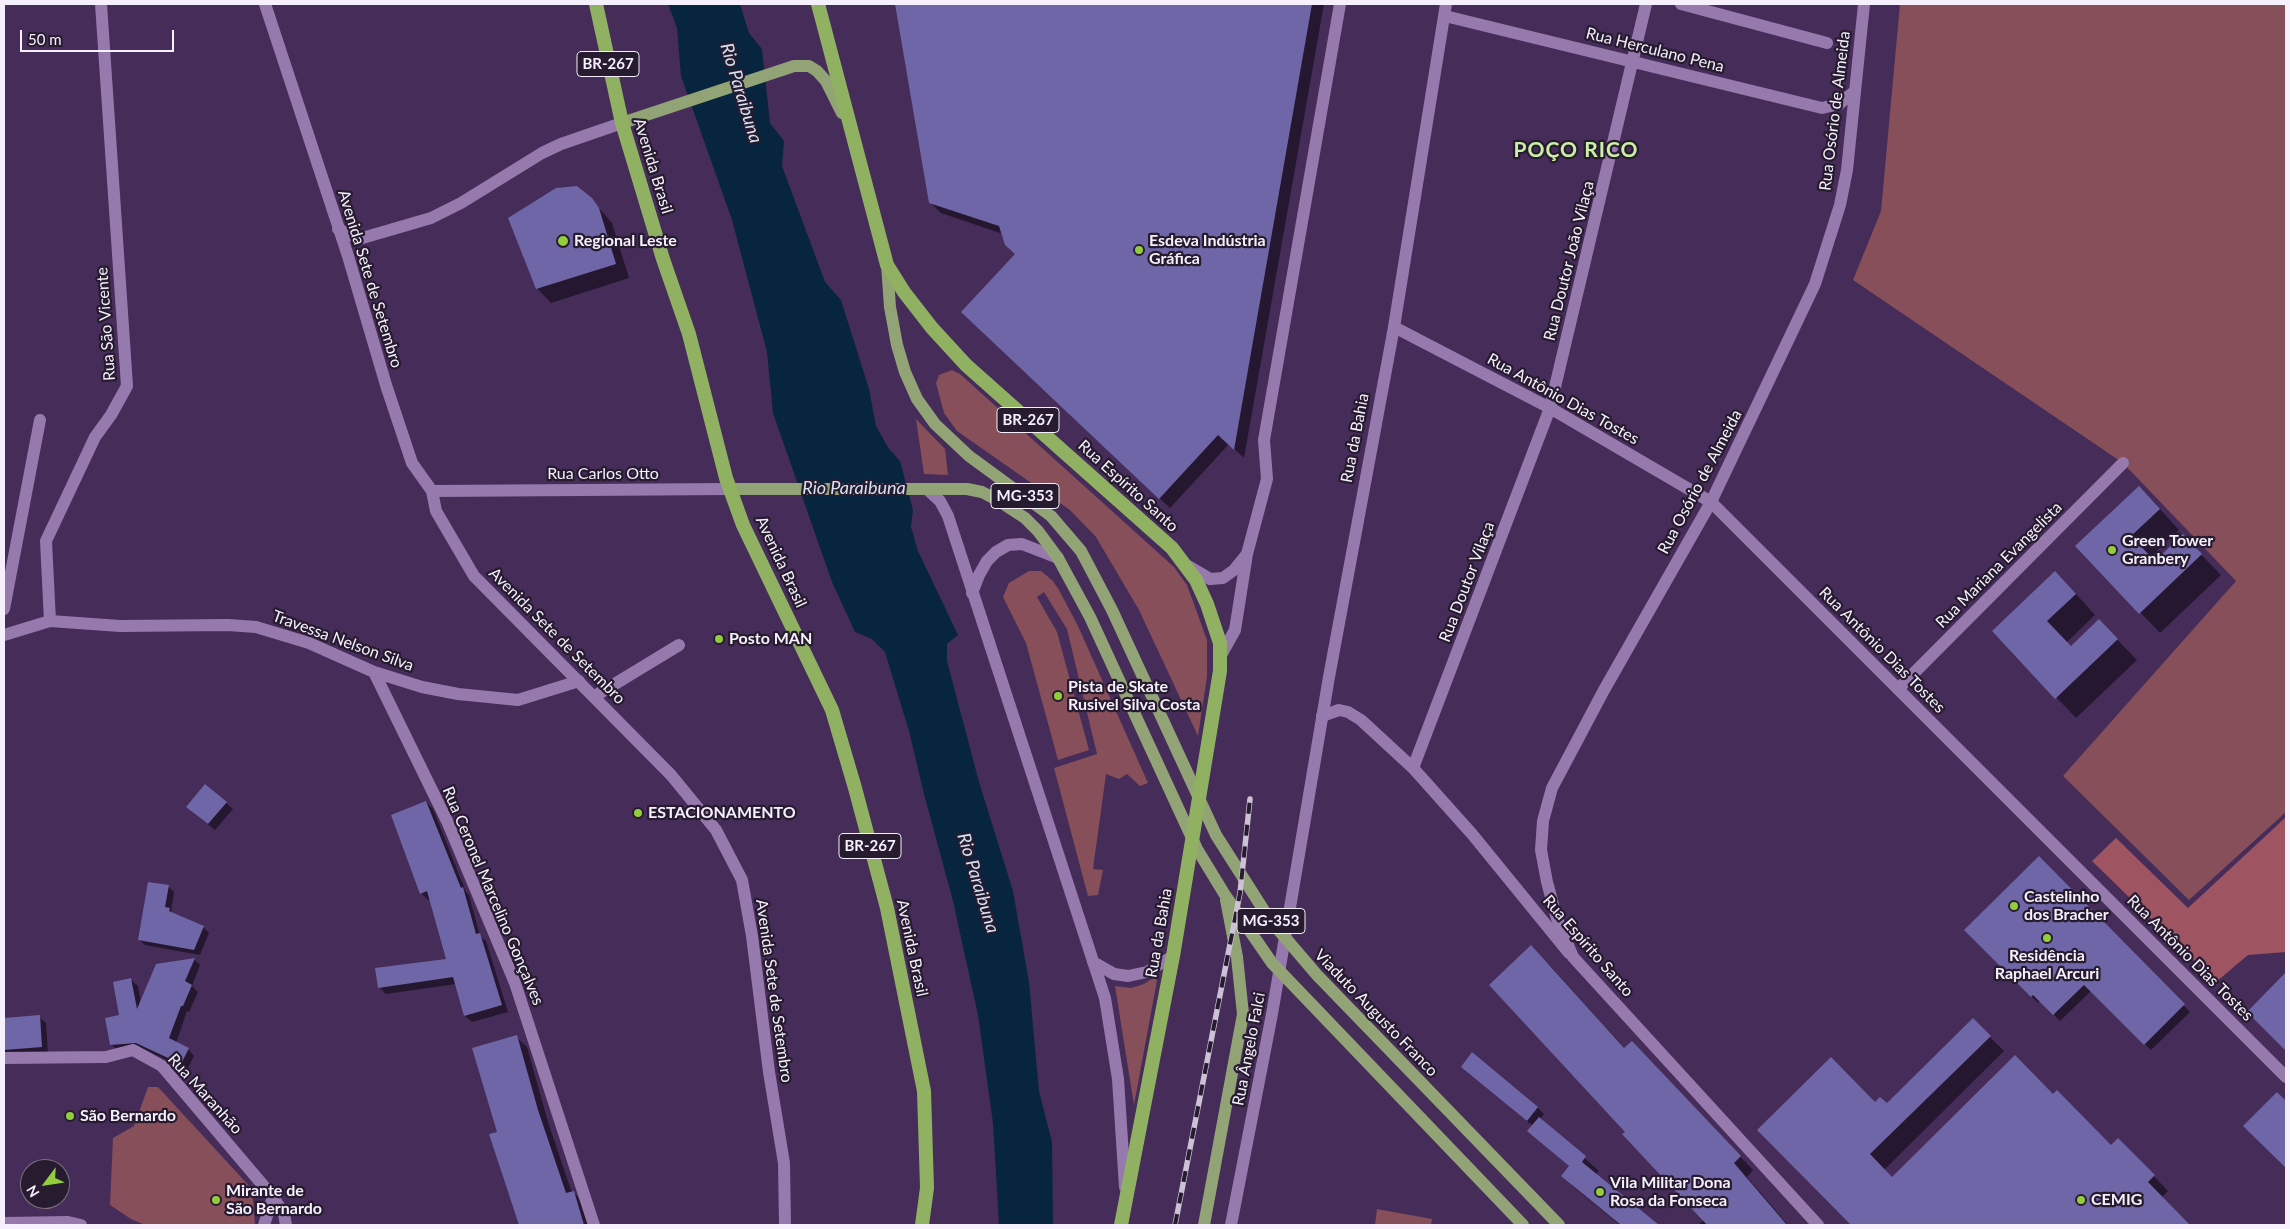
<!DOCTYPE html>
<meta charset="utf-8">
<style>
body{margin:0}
#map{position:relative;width:2290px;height:1229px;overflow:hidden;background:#462c59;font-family:Lato,sans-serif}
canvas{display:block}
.frame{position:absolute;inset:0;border:5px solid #f6f0fc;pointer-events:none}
.north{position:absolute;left:20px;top:1159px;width:50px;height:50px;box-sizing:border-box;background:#261b2f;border:1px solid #797081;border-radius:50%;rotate:239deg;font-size:14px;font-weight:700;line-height:20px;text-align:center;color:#f6f0fc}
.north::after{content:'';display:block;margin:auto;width:18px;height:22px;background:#93cd3d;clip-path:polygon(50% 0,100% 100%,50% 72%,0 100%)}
.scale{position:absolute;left:20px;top:30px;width:154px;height:22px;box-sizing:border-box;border:2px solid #f6f0fc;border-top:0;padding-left:6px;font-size:15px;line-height:18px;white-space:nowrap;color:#f6f0fc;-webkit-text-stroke:4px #261b2f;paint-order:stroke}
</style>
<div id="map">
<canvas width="2290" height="1229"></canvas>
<div class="frame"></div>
<div class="north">N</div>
<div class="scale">50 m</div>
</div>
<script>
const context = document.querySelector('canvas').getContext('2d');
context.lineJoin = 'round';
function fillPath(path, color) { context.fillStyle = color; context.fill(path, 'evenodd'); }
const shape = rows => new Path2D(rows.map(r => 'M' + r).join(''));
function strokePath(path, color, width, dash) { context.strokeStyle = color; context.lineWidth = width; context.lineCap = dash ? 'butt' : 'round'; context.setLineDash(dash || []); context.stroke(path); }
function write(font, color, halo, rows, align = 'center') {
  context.font = font + ' Lato,sans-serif'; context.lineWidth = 4.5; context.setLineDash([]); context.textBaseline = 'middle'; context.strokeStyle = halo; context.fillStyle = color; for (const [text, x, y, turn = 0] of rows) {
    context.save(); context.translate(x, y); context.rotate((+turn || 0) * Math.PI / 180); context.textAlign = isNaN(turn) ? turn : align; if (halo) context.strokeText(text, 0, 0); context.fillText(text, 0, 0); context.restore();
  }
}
fillPath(shape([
 [1900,4,2286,4,2286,812,2189,900,2063,776,2236,581,2123,463,1853,280,1881,211],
 [952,370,960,374,1174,567,1187,585,1207,640,1207,677,1198,736,1139,610,1096,537,1070,510,957,431,944,413,936,383,939,375],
 [916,419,945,449,948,475,924,474],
 [1029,571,1041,571,1053,581,1059,590,1078,626,1148,783,1140,786,1127,774,1119,779,1106,774,1093,869,1103,870,1098,895,1088,896,1054,768,1097,754,1067,629,1044,592,1037,597,1057,632,1089,750,1058,760,1026,643,1003,597,1009,583],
 [1158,975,1134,1105,1115,986,1131,988,1144,984],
 [148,1087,158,1087,252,1189,255,1225,145,1225,131,1219,110,1205,113,1138,134,1126],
 [1377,1209,1432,1219,1431,1225,1375,1225]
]), '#864f59');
fillPath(shape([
 [2286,817,2286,952,2248,955,2216,982,2092,861,2116,838,2188,908]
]), '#9f5462');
fillPath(shape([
 [668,4,740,4,749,33,762,49,770,123,784,141,782,166,825,282,841,300,869,389,876,426,889,449,900,461,913,510,911,527,918,551,958,635,947,644,947,661,979,782,1013,891,1029,982,1039,1091,1052,1142,1053,1225,999,1225,993,1123,978,1015,953,901,924,794,909,731,885,652,872,639,855,632,832,582,773,413,767,352,732,220,681,76,677,28]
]), '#08253f');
fillPath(shape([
 [896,4,1324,4,1244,458,1229,444,1170,508,973,322,1016,255,1003,234,941,213,930,202],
 [591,199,612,223,629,278,551,303,538,289,510,218],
 [2159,508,2179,530,2150,557,2155,562,2183,536,2221,575,2160,633,2077,546],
 [2075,593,2095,615,2067,642,2072,647,2099,621,2137,660,2076,718,1994,631],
 [426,802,433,809,466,892,469,895,480,936,486,941,508,1012,472,1022,465,1016,456,984,386,994,379,987,448,960,431,899,428,900,421,893,392,816],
 [226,803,233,809,215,830,195,814],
 [2039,857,2190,1012,2151,1050,2091,991,2060,1021,2040,1000,2038,1003,1965,930],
 [168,886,174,892,171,911,175,915,203,927,209,933,200,955,145,945,139,939],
 [194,959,200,965,192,986,198,992,189,1012,187,1011,176,1043,188,1049,194,1056,187,1070,144,1049,118,1051,111,1044,131,980,138,986,141,1004],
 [1545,960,1625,1049,1645,1056,1753,1170,1747,1177,1788,1225,1698,1225,1704,1220,1627,1132],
 [2286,973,2286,1049,2248,1012],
 [39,1017,46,1023,48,1054,4,1057,4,1019],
 [1973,1020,2004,1051,1884,1170,1892,1178,2054,1096,2111,1146,2118,1139,2168,1191,2162,1197,2189,1225,1852,1225,1758,1130,1875,1103,1887,1105],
 [516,1037,527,1047,548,1122,572,1193,574,1193,584,1203,590,1225,520,1225,498,1133],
 [1472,1054,1538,1108,1544,1114,1540,1119,1599,1171,1595,1175,1658,1225,1620,1225,1576,1189,1563,1176,1570,1167,1529,1131,1533,1126,1469,1073],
 [2277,1094,2286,1103,2286,1167,2245,1126]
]), '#0007');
fillPath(shape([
 [895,4,1312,4,1234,450,1218,435,1159,499,961,312,1015,254,1005,245,999,226,929,203],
 [577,186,592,198,599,208,616,264,536,289,508,218,556,188],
 [2139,486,2160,509,2131,536,2155,561,2183,534,2202,554,2139,614,2075,546],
 [2055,571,2076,594,2047,621,2071,646,2099,619,2118,639,2055,699,1992,631],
 [205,784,227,802,208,824,186,807],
 [426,801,461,888,463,887,476,934,480,933,502,1005,464,1016,453,977,378,988,375,968,446,959,427,891,420,894,391,815],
 [2039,856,2185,1004,2144,1045,2084,985,2053,1015,2033,995,2031,997,1964,930],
 [148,882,169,885,165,907,170,908,169,911,204,926,194,950,138,940],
 [1531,945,1624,1048,1632,1041,1741,1156,1734,1163,1787,1225,1707,1225,1622,1134,1625,1132,1489,985],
 [195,958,185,981,192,985,183,1006,181,1006,169,1038,189,1048,181,1064,136,1043,110,1045,105,1018,119,1015,113,982,131,978,137,1009,156,964],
 [2286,972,2286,1051,2247,1012],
 [40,1015,42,1047,4,1050,4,1018],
 [1973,1018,1991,1036,1870,1154,1892,1177,2015,1055,2053,1094,2057,1090,2111,1145,2118,1138,2155,1175,2148,1182,2190,1225,1851,1225,1757,1130,1831,1057,1875,1102,1880,1097,1887,1103],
 [517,1035,538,1110,566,1193,574,1191,584,1225,519,1225,489,1134,497,1132,472,1048],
 [1472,1052,1538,1107,1527,1121,1461,1067],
 [2277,1092,2286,1101,2286,1168,2243,1126],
 [1539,1117,1586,1156,1582,1162,1659,1225,1621,1225,1561,1176,1569,1166,1527,1131]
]), '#6f66a7');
strokePath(shape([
 [1681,4,1827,43],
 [1188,566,1210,579,1223,578,1234,570,1247,554],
 [4,609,40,420],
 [50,621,46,541,95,437,111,415,127,386,101,4],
 [4,635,50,621,120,626,228,625,256,627,309,643,374,672,422,687,458,694,518,700,579,681],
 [1220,657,1235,630,1247,554,1267,479,1264,440,1340,4],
 [374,672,447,821,515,983,594,1225],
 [1898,689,2123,463],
 [595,696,679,645],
 [1322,716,1339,710,1348,712,1361,720,1413,768,1472,834,1569,953],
 [1413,768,1550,408,1646,4],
 [4,1058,106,1057,133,1050,162,1066,273,1197,284,1214,286,1225],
 [4,1223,68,1222,81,1225],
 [264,1225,273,1197]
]), '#967aad', 12);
strokePath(shape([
 [265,4,348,256,386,385,412,463,432,491,436,511,474,576,671,775,716,830,742,880,752,936,769,1072,784,1163,785,1225],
 [1445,16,1822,108,1839,104,1854,92],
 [338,229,359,239,431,218,461,203,542,153,561,144,622,123],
 [1394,327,1550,408,1711,502,2286,1077],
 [927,489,940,501,948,516,1105,998,1118,1079,1125,1187],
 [432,491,730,489],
 [972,593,979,575,987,561,996,552,1008,545,1022,544,1058,558],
 [1093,962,1114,974,1128,976,1147,972,1173,956]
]), '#967aad', 12);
strokePath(shape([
 [1231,1225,1272,1014,1329,677,1394,327,1446,4],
 [1818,1225,1573,957,1557,919,1547,882,1541,850,1543,821,1552,788,1604,690,1711,502,1815,284,1840,205,1847,170,1864,4]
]), '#967aad', 12);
strokePath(shape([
 [622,123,794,66,809,66,817,71,826,81,842,113],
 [887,265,890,307,897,345,905,372,917,399,935,424,969,456,1051,516,1081,551,1112,610,1216,835,1270,920,1317,975,1559,1225],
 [730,489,967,489,982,492,999,501,1025,518,1038,531,1058,558,1090,617,1197,849,1225,895,1272,963,1523,1225],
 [1204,1225,1243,1014,1237,957,1226,900]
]), '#92a375', 12);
strokePath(shape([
 [596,4,622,123,663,259,689,334,726,478,743,525,832,710,855,788,887,908,924,1091,927,1188,922,1225],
 [818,4,887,265,904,292,932,328,966,365,1172,548,1196,580,1207,604,1220,643,1220,671,1173,956,1121,1225]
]), '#90b162', 14);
const rail = shape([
 [1175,1225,1240,893,1250,799]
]);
strokePath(rail, '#ccc1d5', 5.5);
strokePath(rail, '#261b2f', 4, [11]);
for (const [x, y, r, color] of [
 [563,241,6,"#93cd3d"],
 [1139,250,5,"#93cd3d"],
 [2112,550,5,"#93cd3d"],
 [719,639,5,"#93cd3d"],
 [1058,696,5,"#93cd3d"],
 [638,813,5,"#93cd3d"],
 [2014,906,5,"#93cd3d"],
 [2047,938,5,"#93cd3d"],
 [70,1116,5,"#93cd3d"],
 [1600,1192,5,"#93cd3d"],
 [216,1200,5,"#93cd3d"],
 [2081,1200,5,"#93cd3d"]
]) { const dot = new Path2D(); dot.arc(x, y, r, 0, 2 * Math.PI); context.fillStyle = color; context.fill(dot); strokePath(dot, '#261b2f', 2); }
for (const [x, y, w] of [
 [608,64,62],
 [1028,420,62],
 [1025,496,68],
 [870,846,62],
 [1271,921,68]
]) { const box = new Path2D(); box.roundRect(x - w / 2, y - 12.5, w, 25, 4); context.fillStyle = '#261b2f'; context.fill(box); strokePath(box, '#f6f0fc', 1); }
write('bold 15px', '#f6f0fc', null, [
 ["BR-267",608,64],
 ["BR-267",1028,420],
 ["MG-353",1025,496],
 ["BR-267",870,846],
 ["MG-353",1271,921]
]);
write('16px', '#f6f0fc', '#261b2f', [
 ["Rua Herculano Pena",1655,50,14],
 ["Rua Osório de Almeida",1835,111,-83],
 ["Avenida Brasil",653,166,73],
 ["Rua Doutor João Vilaça",1569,261,-76],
 ["Avenida Sete de Setembro",370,279,73],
 ["Rua São Vicente",106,324,-94],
 ["Rua Antônio Dias Tostes",1563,399,29],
 ["Rua da Bahia",1355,438,-79],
 ["Rua Carlos Otto",603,474],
 ["Rua Osório de Almeida",1700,482,-62],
 ["Rua Espírito Santo",1128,486,42],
 ["Avenida Brasil",781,562,65],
 ["Rua Mariana Evangelista",1999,565,-45],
 ["Rua Doutor Vilaça",1467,582,-69],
 ["Avenida Sete de Setembro",557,636,45],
 ["Travessa Nelson Silva",343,641,20],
 ["Rua Antônio Dias Tostes",1882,650,45],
 ["Rua Ceronel Marcelino Gonçalves",493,896,67],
 ["Rua da Bahia",1159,933,-80],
 ["Rua Espírito Santo",1588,946,49],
 ["Avenida Brasil",912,948,78],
 ["Rua Antônio Dias Tostes",2190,958,45],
 ["Avenida Sete de Setembro",774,991,82],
 ["Viaduto Augusto Franco",1376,1013,46],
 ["Rua Ângelo Falci",1249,1049,-79],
 ["Rua Maranhão",205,1094,48]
]);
write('bold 16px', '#f6f0fc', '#261b2f', [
 ["Regional Leste",574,241],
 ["Esdeva Indústria",1149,241],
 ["Gráfica",1149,259],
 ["Green Tower",2122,541],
 ["Granbery",2122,559],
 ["Posto MAN",729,639],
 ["Pista de Skate",1068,687],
 ["Rusivel Silva Costa",1068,705],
 ["ESTACIONAMENTO",648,813],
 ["Castelinho",2024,897],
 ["dos Bracher",2024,915],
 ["Residência",2047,956,"center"],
 ["Raphael Arcuri",2047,974,"center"],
 ["São Bernardo",80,1116],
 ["Vila Militar Dona",1610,1183],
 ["Rosa da Fonseca",1610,1201],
 ["Mirante de",226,1191],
 ["São Bernardo",226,1209],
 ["CEMIG",2091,1200]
], 'left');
write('italic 18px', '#d4e2f1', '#261b2f', [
 ["Rio Paraibuna",741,93,73],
 ["Rio Paraibuna",854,488],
 ["Rio Paraibuna",978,883,73]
]);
context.letterSpacing = '1px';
write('bold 21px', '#ccefa7', '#261b2f', [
 ["POÇO RICO",1576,150]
]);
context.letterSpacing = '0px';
</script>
